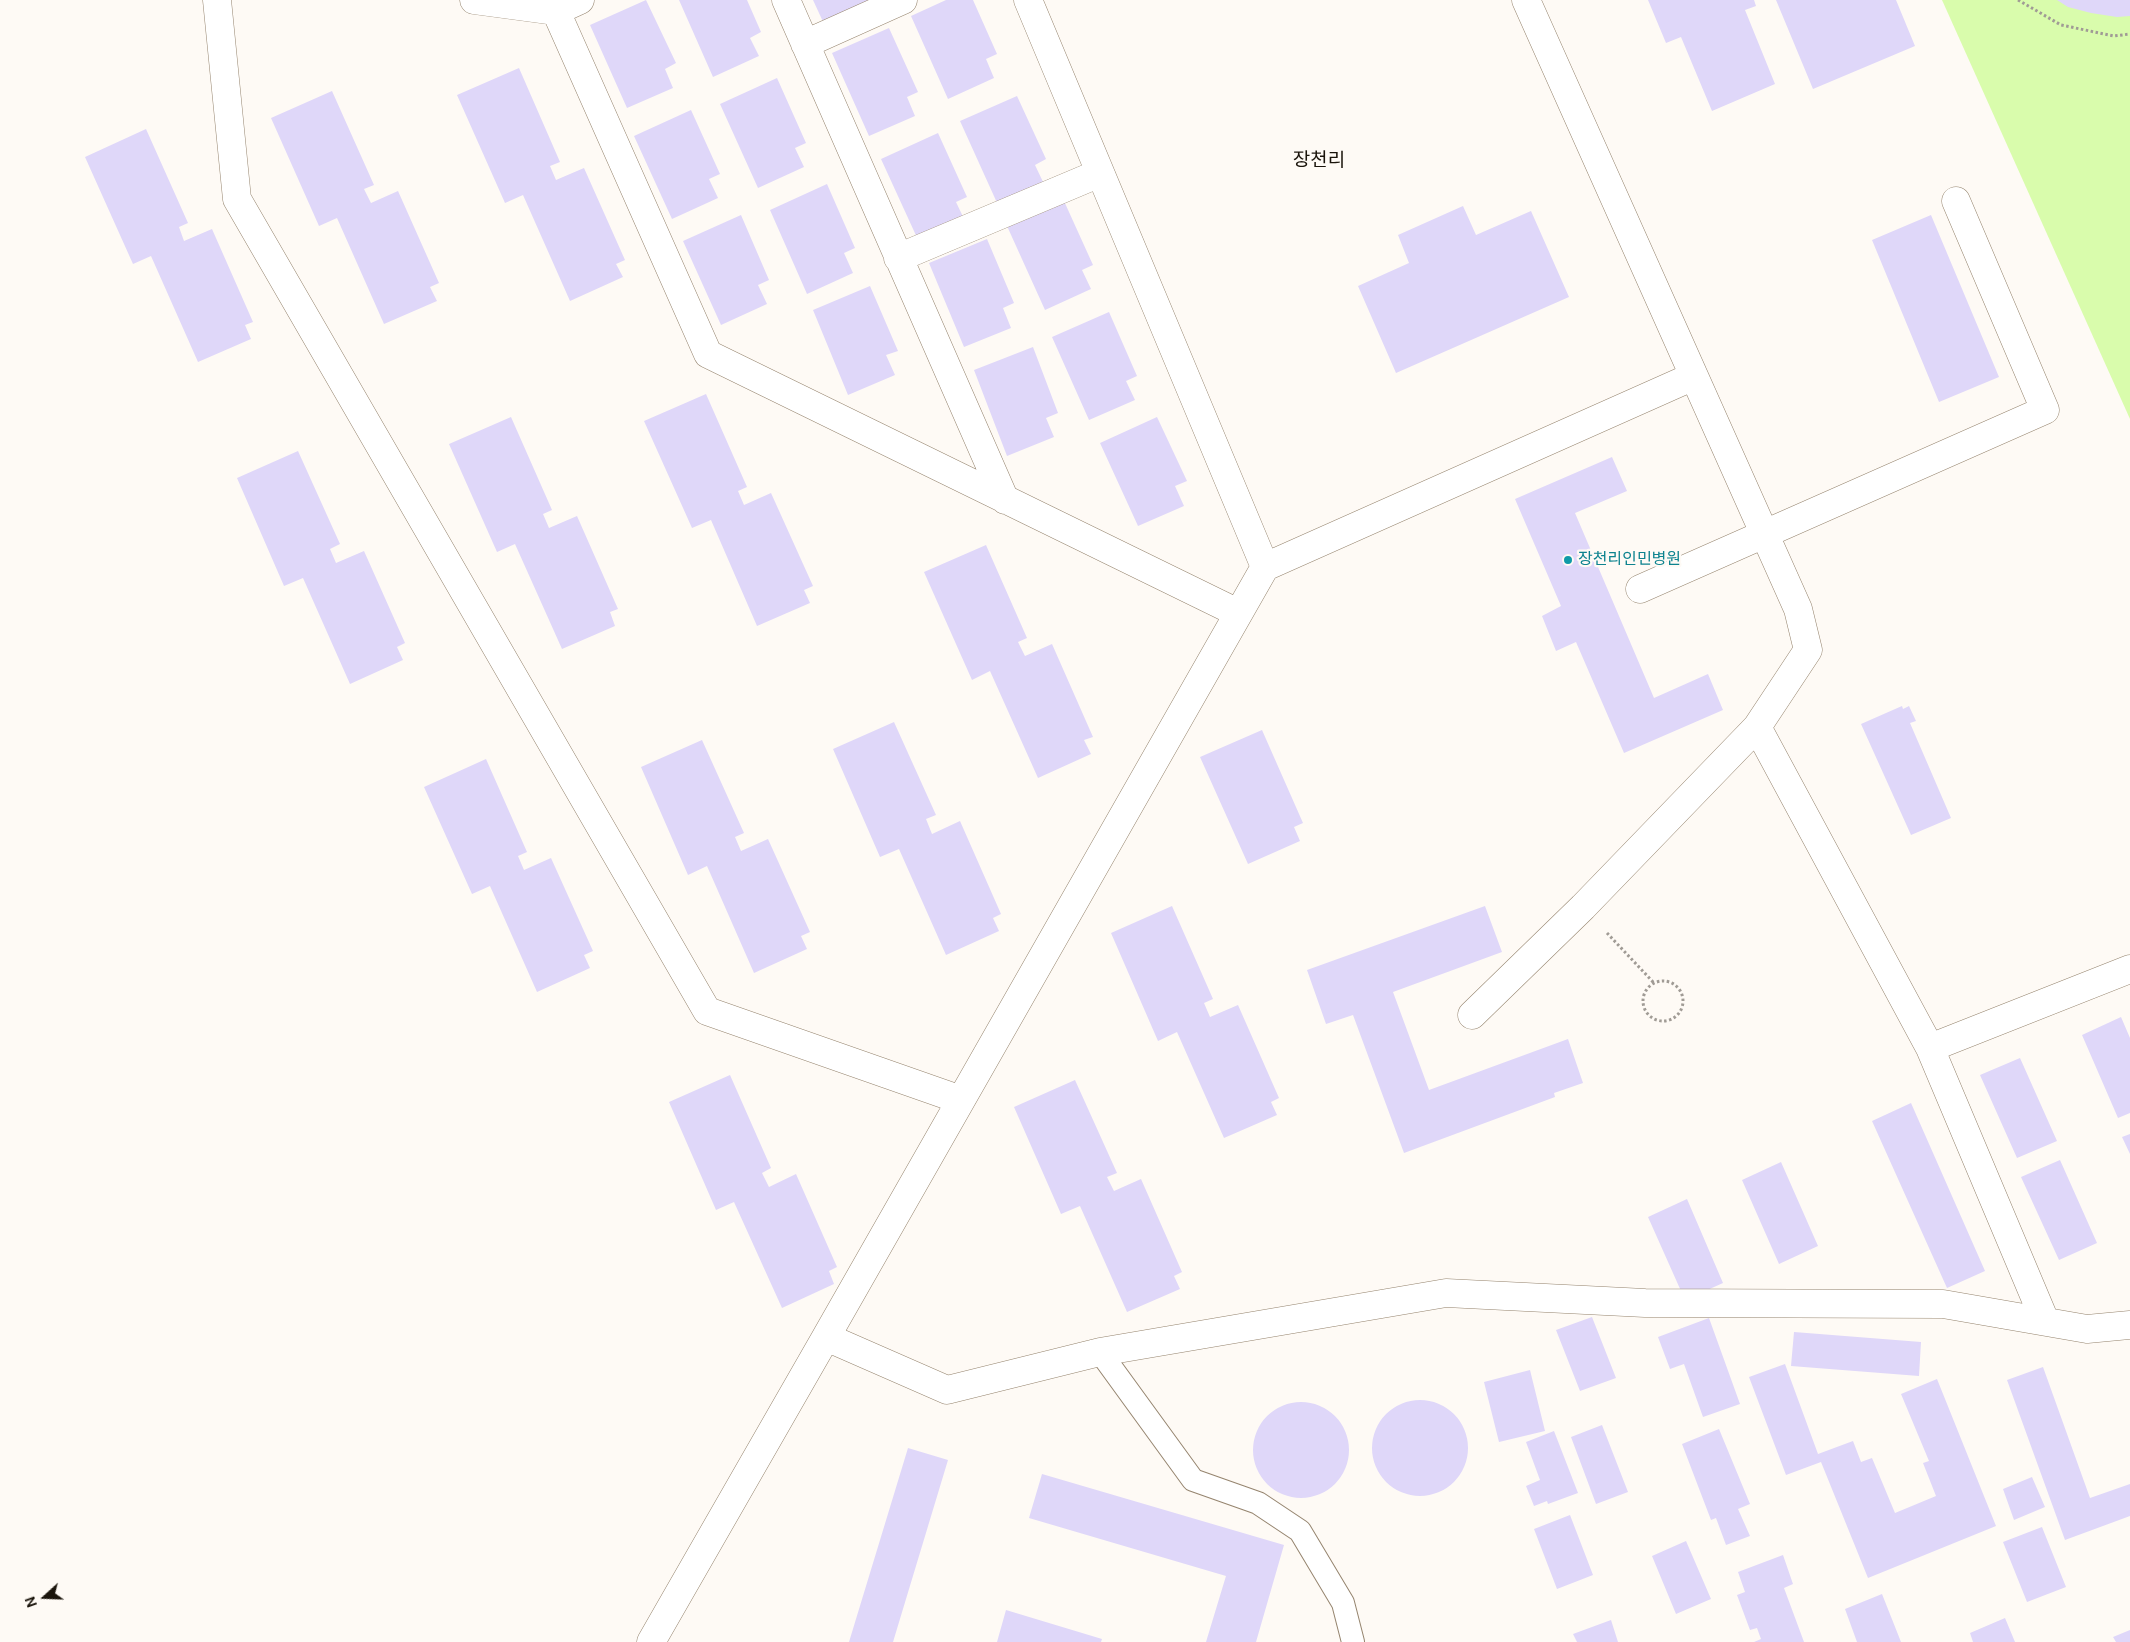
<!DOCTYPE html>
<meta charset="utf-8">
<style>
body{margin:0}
#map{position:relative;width:2130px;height:1642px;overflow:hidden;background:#fefaf5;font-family:"DM Sans",sans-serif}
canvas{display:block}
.north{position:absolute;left:20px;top:1572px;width:50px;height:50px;-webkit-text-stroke:4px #fefaf5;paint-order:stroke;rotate:250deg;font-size:14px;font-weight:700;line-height:20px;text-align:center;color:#1a140b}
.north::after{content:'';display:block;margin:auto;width:18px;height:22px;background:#1a140b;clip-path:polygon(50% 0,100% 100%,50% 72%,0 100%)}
</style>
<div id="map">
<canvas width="2130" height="1642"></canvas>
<div class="north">N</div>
</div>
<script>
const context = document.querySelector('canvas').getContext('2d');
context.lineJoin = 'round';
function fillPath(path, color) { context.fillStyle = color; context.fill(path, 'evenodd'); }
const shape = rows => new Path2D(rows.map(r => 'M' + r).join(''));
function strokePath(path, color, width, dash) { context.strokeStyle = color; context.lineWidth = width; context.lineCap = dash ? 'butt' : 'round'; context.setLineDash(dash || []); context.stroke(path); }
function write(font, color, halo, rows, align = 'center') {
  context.font = font + ' "DM Sans","Noto Sans KR",sans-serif'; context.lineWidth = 4.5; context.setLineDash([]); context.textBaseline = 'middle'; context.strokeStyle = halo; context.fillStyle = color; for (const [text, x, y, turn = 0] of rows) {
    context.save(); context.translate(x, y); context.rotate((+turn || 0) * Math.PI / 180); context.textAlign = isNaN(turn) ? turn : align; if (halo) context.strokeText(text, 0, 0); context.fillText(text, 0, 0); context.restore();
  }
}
fillPath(shape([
 [1942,0,2130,0,2130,419]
]), '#d9fcac');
fillPath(shape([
 [646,0,676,63,665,69,673,88,627,108,590,25],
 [679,0,747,0,761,32,750,38,759,56,713,77],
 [813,0,869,0,871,5,825,26],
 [946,0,973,0,997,54,986,59,994,78,948,99,911,16],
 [1648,0,1754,0,1756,6,1745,10,1775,84,1712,111,1681,37,1666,43],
 [1776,0,1896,0,1915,46,1813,89],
 [2057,0,2130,0,2130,16,2117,17,2091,13,2068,7],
 [889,28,918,92,907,97,915,116,869,136,832,53],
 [519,68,560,162,550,166,556,180,584,168,625,260,616,264,623,277,570,301,523,195,505,203,457,95],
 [777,78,806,143,795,148,804,167,758,188,720,104],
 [332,91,374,185,364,189,371,203,398,191,439,283,430,287,437,301,384,324,337,218,319,226,271,118],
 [1017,96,1046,159,1035,165,1044,184,998,205,960,121],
 [691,110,720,174,709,179,718,198,672,219,634,136],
 [146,129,188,223,179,227,184,241,212,229,253,322,245,325,251,339,198,362,151,256,133,264,85,157],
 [938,133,967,197,956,202,965,221,919,242,881,159],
 [827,184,855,248,844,253,853,273,807,294,770,210],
 [1064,201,1093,265,1082,270,1091,289,1045,310,1007,226],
 [1463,206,1476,235,1531,211,1569,297,1396,373,1358,286,1409,263,1398,235],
 [741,215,769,280,758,285,767,304,721,325,683,241],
 [1931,215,1999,377,1939,402,1872,240],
 [987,239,1014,303,1003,308,1011,328,964,347,929,263],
 [870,286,898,351,886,355,895,375,848,395,813,310],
 [1109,312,1137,376,1126,381,1135,400,1089,420,1052,337],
 [1033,347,1058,413,1046,418,1054,437,1007,456,974,370],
 [706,394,747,487,738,491,744,505,771,493,813,586,804,590,810,603,757,626,711,520,692,528,644,421],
 [511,417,552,510,543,514,549,528,577,516,618,609,610,612,615,626,562,649,515,544,497,552,449,444],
 [1157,417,1187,481,1175,486,1184,506,1138,526,1100,443],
 [298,451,340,544,330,549,336,563,364,551,405,643,397,647,403,660,350,684,303,578,284,586,237,478],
 [1612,457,1627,491,1575,513,1654,698,1708,674,1723,710,1624,753,1576,642,1556,651,1542,616,1561,606,1515,499],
 [986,545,1027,638,1018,642,1025,656,1052,644,1093,737,1084,740,1091,754,1038,778,990,671,972,680,924,572],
 [1902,706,1903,709,1909,706,1916,721,1910,723,1951,818,1911,835,1861,724],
 [894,722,936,815,926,819,932,834,960,821,1001,914,993,918,999,931,946,955,899,849,880,857,833,749],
 [1262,730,1303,823,1294,827,1300,841,1248,864,1200,757],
 [702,740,744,833,735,837,741,851,768,839,810,932,801,936,807,949,754,973,707,866,688,875,641,767],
 [486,759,527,852,518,856,524,870,551,858,593,951,584,955,590,968,537,992,490,886,472,894,424,787],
 [1172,906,1213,999,1204,1003,1210,1017,1238,1005,1279,1098,1271,1102,1277,1115,1224,1138,1177,1032,1158,1041,1111,933],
 [1485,906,1502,952,1393,992,1429,1090,1568,1039,1583,1083,1554,1093,1555,1097,1404,1153,1353,1015,1326,1024,1307,970],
 [2121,1017,2130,1038,2130,1113,2118,1118,2082,1035],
 [2020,1058,2057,1141,2017,1158,1980,1075],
 [730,1075,771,1168,762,1173,769,1187,796,1174,837,1267,829,1271,834,1284,782,1308,734,1202,716,1210,669,1102],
 [1075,1080,1117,1173,1107,1177,1114,1191,1141,1179,1182,1272,1174,1276,1180,1289,1127,1312,1080,1206,1061,1214,1014,1107],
 [1911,1103,1985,1271,1947,1288,1872,1121],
 [2130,1134,2130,1154,2122,1137],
 [2060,1160,2097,1243,2059,1260,2021,1177],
 [1781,1162,1818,1246,1779,1264,1742,1180],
 [1687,1199,1723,1283,1685,1300,1648,1217],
 [1592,1317,1616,1378,1580,1391,1556,1330],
 [1709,1318,1740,1404,1703,1417,1684,1364,1670,1369,1658,1337],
 [1794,1332,1921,1342,1919,1376,1791,1366],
 [1785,1364,1818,1454,1853,1441,1861,1462,1872,1458,1895,1513,1936,1496,1923,1463,1929,1461,1901,1394,1937,1379,1996,1526,1868,1578,1821,1462,1786,1475,1749,1377],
 [2043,1367,2090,1498,2130,1484,2130,1516,2065,1540,2007,1380],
 [1530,1370,1545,1431,1499,1442,1484,1382],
 '1372 1448a48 48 0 1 1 96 0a48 48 0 1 1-96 0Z',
 '1253 1450a48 48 0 1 1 96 0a48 48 0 1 1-96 0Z',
 [1602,1425,1628,1492,1596,1504,1571,1437],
 [1719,1429,1750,1504,1738,1509,1750,1536,1726,1545,1716,1518,1711,1520,1682,1444],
 [1554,1431,1578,1493,1548,1504,1547,1501,1534,1506,1526,1486,1540,1480,1526,1442],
 [908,1448,948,1460,893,1642,849,1642],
 [1042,1474,1284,1545,1256,1642,1206,1642,1226,1576,1029,1518],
 [2032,1477,2045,1507,2014,1520,2003,1489],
 [1570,1515,1593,1575,1557,1589,1534,1529],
 [2042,1527,2066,1587,2027,1602,2003,1542],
 [1686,1541,1711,1599,1676,1614,1652,1556],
 [1783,1555,1793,1584,1784,1588,1804,1642,1754,1642,1761,1639,1757,1628,1750,1630,1737,1595,1745,1592,1738,1572],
 [1882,1594,1901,1642,1857,1642,1845,1609],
 [1006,1610,1102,1639,1101,1642,997,1642],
 [2005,1618,2015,1642,1973,1642,1970,1633],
 [1611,1620,1618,1642,1577,1642,1573,1634],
 [2130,1630,2130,1642,2116,1642,2113,1637]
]), '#dfd7f9');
const service = shape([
 [1100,1352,1193,1480,1258,1503,1300,1531,1343,1603,1353,1642]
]);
const minor = shape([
 [217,0,237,199,707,1011,961,1100],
 [474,0,556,11,580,0],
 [551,0,708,354,1238,613],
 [786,0,1005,500],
 [1028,0,1265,567],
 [1526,0,1694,376,1265,567,826,1337,947,1390,1100,1352,1446,1293,1645,1303,1943,1304,2087,1329,2130,1325],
 [805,44,903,0],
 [898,258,1100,173],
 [1640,589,2045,410,1956,201],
 [1757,727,1930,1048,2130,969],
 [1472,1015,1583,907,1757,727,1808,650,1798,609,1694,376],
 [1930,1048,2045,1321],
 [651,1642,826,1337]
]);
strokePath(service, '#95846e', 24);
strokePath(minor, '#95846e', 29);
strokePath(shape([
 [2018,0,2061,25,2114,36,2130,34],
 [1607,933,1654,983],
 '1643 1001a20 20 0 1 1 40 0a20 20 0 1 1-40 0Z'
]), '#a09b95', 3, [2.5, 2.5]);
strokePath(service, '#fff', 22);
strokePath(minor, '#fff', 28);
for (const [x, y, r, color] of [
 [1568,560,5,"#0f9aa8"]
]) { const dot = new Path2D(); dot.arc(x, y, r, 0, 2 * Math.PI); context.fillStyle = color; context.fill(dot); strokePath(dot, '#fefaf5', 2); }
write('16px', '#0d838f', '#fefaf5', [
 ["장천리인민병원",1578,560]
], 'left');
write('19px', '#1a140b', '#fefaf5', [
 ["장천리",1319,161]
]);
</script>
